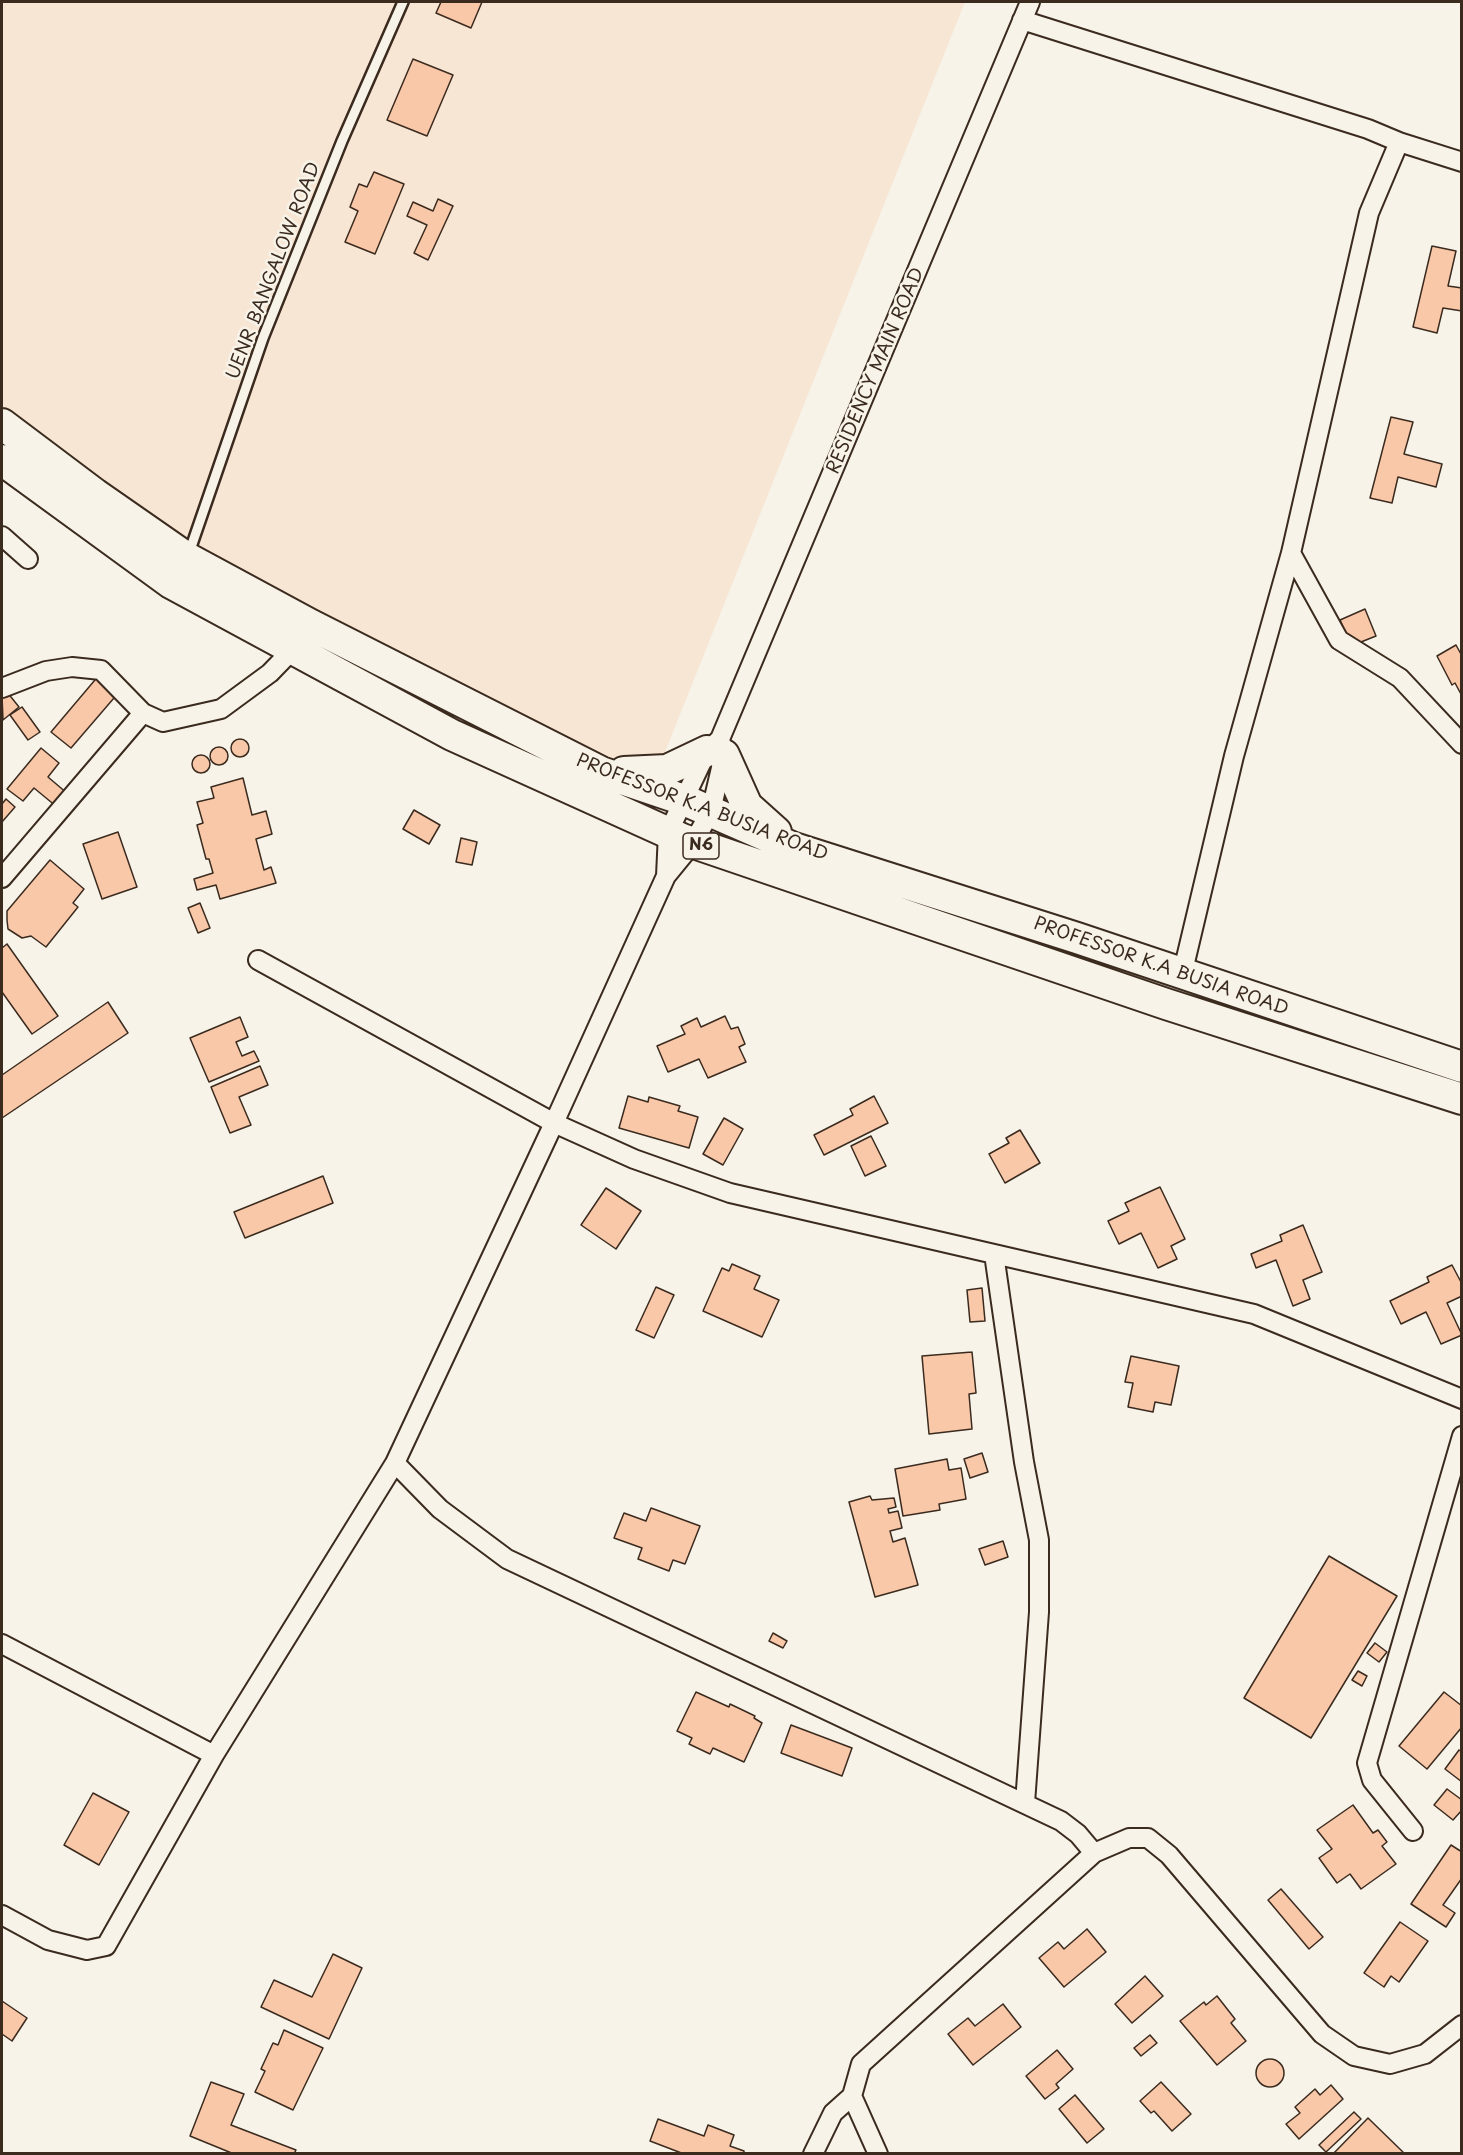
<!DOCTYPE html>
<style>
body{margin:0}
#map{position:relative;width:1463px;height:2155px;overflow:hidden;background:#f7f3e8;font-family:"Playpen Sans",sans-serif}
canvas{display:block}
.frame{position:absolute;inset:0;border:3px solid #3b2a1e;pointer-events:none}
</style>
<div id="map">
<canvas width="1463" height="2155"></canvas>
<div class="frame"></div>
</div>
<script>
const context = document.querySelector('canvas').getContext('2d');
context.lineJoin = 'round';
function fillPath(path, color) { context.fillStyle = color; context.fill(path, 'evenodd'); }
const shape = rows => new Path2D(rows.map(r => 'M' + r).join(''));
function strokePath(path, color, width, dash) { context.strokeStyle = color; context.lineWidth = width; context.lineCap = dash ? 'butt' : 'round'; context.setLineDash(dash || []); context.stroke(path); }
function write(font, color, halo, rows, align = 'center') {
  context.font = font + ' "Playpen Sans",sans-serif'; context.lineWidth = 5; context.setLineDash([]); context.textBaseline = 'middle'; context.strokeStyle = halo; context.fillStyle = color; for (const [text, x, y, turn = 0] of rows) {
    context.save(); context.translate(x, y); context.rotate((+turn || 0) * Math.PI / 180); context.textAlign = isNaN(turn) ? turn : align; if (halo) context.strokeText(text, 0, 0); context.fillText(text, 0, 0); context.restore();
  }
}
fillPath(shape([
 [2,2,965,2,653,782,214,560,2,422]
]), '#f8e6d5');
const building = shape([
 [441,2,482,2,471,28,436,13,441,2],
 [413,59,453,75,427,136,387,120,413,59],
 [374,172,404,184,375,254,345,242,358,211,350,207,359,184,367,187,374,172],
 [438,199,453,206,428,260,414,253,427,225,407,216,413,202,433,211,438,199],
 [1432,246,1456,251,1448,286,1462,288,1462,311,1443,308,1437,333,1413,327,1432,246],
 [1391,417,1413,422,1404,454,1442,464,1436,487,1398,477,1392,503,1370,498,1391,417],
 [1365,609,1376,636,1351,646,1340,620,1365,609],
 [1456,645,1462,656,1462,696,1455,683,1452,685,1437,656,1456,645],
 [100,674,120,691,71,748,51,732,100,674],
 [7,692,19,707,3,720,2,696,7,692],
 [22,707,40,732,28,740,10,715,22,707],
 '231 748a9 9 0 1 1 18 0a9 9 0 1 1-18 0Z',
 '210 756a9 9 0 1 1 18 0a9 9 0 1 1-18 0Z',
 [41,748,59,763,48,777,68,794,57,807,34,788,23,801,7,789,41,748],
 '192 764a9 9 0 1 1 18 0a9 9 0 1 1-18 0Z',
 [243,778,252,815,266,811,272,834,256,839,264,870,271,867,276,883,220,899,216,885,197,890,194,879,213,873,209,859,206,859,197,825,203,823,197,802,214,798,211,787,243,778],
 [6,799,15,807,2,822,2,804,6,799],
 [414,810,440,825,429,844,403,829,414,810],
 [118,832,137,887,102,899,83,844,118,832],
 [461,838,477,842,472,865,456,862,461,838],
 [50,860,84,889,73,903,78,907,46,947,31,936,22,938,8,929,7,920,7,911,50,860],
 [200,903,210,928,198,933,188,908,200,903],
 [7,944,58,1016,32,1034,2,992,2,948,7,944],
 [108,1002,128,1033,2,1118,2,1075,108,1002],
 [725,1016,731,1029,738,1027,745,1044,739,1047,746,1062,708,1078,699,1059,668,1072,657,1046,685,1034,681,1026,697,1018,701,1027,725,1016],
 [240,1017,248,1037,236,1042,242,1056,254,1051,259,1061,209,1082,190,1038,240,1017],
 [260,1066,268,1085,239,1097,251,1125,230,1133,211,1087,260,1066],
 [628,1096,648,1102,649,1097,680,1106,678,1111,698,1117,689,1148,619,1128,628,1096],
 [874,1096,888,1123,824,1155,814,1135,853,1115,850,1109,874,1096],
 [724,1118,743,1129,723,1165,703,1154,724,1118],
 [1020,1130,1040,1163,1005,1183,989,1154,1009,1143,1006,1138,1020,1130],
 [871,1136,886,1166,865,1176,851,1146,871,1136],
 [323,1176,333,1203,245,1238,234,1212,323,1176],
 [1160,1187,1185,1239,1171,1246,1177,1259,1158,1268,1141,1233,1119,1244,1108,1221,1129,1211,1125,1203,1160,1187],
 [606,1188,641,1211,616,1249,581,1225,606,1188],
 [1303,1225,1322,1272,1303,1280,1310,1299,1293,1306,1276,1260,1256,1268,1251,1254,1282,1241,1280,1235,1303,1225],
 [732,1264,760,1276,754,1289,779,1300,762,1337,703,1311,722,1268,729,1271,732,1264],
 [1452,1265,1462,1284,1462,1296,1447,1303,1462,1335,1441,1344,1426,1312,1401,1324,1390,1301,1429,1282,1427,1277,1452,1265],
 [656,1287,674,1295,654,1338,636,1330,656,1287],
 [982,1288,985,1321,970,1322,967,1290,982,1288],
 [972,1352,976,1393,969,1394,972,1429,929,1434,922,1356,972,1352],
 [1131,1356,1179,1366,1171,1405,1155,1402,1153,1412,1128,1407,1133,1383,1125,1382,1131,1356],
 [982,1453,988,1472,970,1478,964,1459,982,1453],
 [947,1459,949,1470,961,1468,966,1499,939,1504,940,1510,903,1516,895,1469,947,1459],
 [870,1496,872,1500,894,1498,896,1507,888,1509,889,1513,898,1511,902,1528,890,1531,893,1542,905,1538,918,1585,875,1597,849,1502,870,1496],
 [651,1508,700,1526,685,1564,673,1560,669,1571,638,1559,642,1548,614,1538,624,1513,646,1521,651,1508],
 [1003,1541,1008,1557,985,1565,979,1549,1003,1541],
 [1329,1556,1397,1596,1311,1738,1244,1698,1329,1556],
 [773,1633,787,1641,783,1648,769,1641,773,1633],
 [1375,1643,1387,1652,1379,1662,1367,1653,1375,1643],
 [1358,1671,1367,1676,1362,1686,1352,1680,1358,1671],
 [696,1692,729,1707,730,1704,755,1716,754,1718,762,1723,744,1762,713,1748,710,1754,689,1744,692,1738,677,1731,696,1692],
 [1444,1692,1462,1706,1462,1727,1427,1769,1399,1746,1444,1692],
 [791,1725,852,1748,842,1776,781,1753,791,1725],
 [1459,1750,1462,1752,1462,1782,1445,1769,1459,1750],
 [1447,1789,1462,1800,1462,1810,1453,1820,1434,1805,1447,1789],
 [93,1793,129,1812,99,1865,64,1845,93,1793],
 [1353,1805,1373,1833,1378,1830,1387,1842,1382,1846,1396,1864,1361,1889,1350,1874,1337,1883,1319,1858,1332,1849,1317,1830,1353,1805],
 [1451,1845,1462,1852,1462,1878,1443,1905,1455,1913,1446,1927,1411,1904,1451,1845],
 [1281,1889,1323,1937,1309,1949,1268,1900,1281,1889],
 [1400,1922,1428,1941,1399,1982,1391,1976,1384,1987,1364,1973,1400,1922],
 [1087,1929,1106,1952,1064,1987,1039,1958,1058,1942,1064,1949,1087,1929],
 [333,1954,362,1968,329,2039,261,2007,274,1980,312,1997,333,1954],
 [1145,1976,1163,1996,1132,2023,1115,2004,1145,1976],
 [1217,1996,1235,2019,1231,2023,1246,2041,1217,2065,1180,2021,1204,2002,1206,2005,1217,1996],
 [2,2001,27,2018,12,2041,2,2034,2,2001],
 [1003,2004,1021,2027,973,2065,948,2034,968,2018,975,2026,1003,2004],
 [284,2030,323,2048,293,2110,255,2092,265,2071,261,2069,273,2043,278,2045,284,2030],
 [1150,2035,1157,2043,1141,2056,1134,2048,1150,2035],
 [1057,2050,1073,2069,1056,2084,1059,2088,1045,2099,1026,2076,1057,2050],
 '1256 2073a14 14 0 1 1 28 0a14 14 0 1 1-28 0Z',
 [211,2082,244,2094,231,2125,296,2150,294,2154,234,2154,190,2136,211,2082],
 [1161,2082,1191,2114,1172,2131,1154,2111,1151,2113,1140,2101,1161,2082],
 [1331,2085,1343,2099,1299,2139,1286,2124,1300,2113,1295,2107,1315,2089,1320,2095,1331,2085],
 [1075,2095,1104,2129,1087,2143,1059,2109,1075,2095],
 [1354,2112,1361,2119,1326,2152,1319,2145,1354,2112],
 [1368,2118,1405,2154,1333,2154,1368,2118],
 [658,2119,704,2136,708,2125,734,2135,730,2146,744,2151,744,2154,684,2154,650,2141,658,2119]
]);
fillPath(building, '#f9c8a9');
strokePath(building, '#3b2a1e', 1.5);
const lane = shape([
 [189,553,263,338,342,141,403,2]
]);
const street = shape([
 [1022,20,1368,129,1399,142,1462,162],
 [2,536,28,559],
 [1291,553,1339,640,1400,678,1462,744],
 [2,688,46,671,72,667,101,670,143,713,163,722,221,709,270,673,300,642],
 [720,739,724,755,711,811,693,843,666,876,554,1123,634,1159,730,1193,1254,1314,1462,1399],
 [666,876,668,833,707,751,720,739,1030,2],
 [2,878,143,713],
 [258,960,554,1123,395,1463,440,1509,507,1559,1061,1821,1078,1834,1094,1853,1129,1838,1148,1838,1169,1855,1322,2034,1354,2056,1390,2064,1425,2054,1462,2025],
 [1182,975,1234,756,1291,553,1369,213,1399,142],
 [994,1254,1024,1462,1039,1540,1039,1612,1025,1803],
 [2,1644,214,1755],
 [1413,1831,1372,1780,1367,1763,1462,1436],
 [2,1915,48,1940,87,1950,106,1946,214,1755,395,1463],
 [813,2154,833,2113,852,2096],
 [878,2154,852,2096,861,2064,1094,1853]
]);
const primary = shape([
 [2,424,95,494,187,558,311,625,601,772,684,800,794,848,1077,938,1462,1067],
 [2,460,171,583,452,735,682,839,1166,1004,1462,1099],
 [724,755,747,806,776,832],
 [624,772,667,770,707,751]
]);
strokePath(lane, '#3b2a1e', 14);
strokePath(street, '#3b2a1e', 22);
strokePath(primary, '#3b2a1e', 34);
strokePath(lane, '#f7f3e8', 9);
strokePath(street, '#f7f3e8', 18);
strokePath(primary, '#f7f3e8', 30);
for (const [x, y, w] of [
 [701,846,36]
]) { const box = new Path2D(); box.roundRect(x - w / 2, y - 13, w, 26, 4.5); context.fillStyle = '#f7f3e8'; context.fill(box); strokePath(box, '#3b2a1e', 1.5); }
write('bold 16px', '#3b2a1e', null, [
 ["N6",701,846]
]);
write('18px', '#3b2a1e', '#f7f3e8', [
 ["UENR BANGALOW ROAD",274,271,-69],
 ["RESIDENCY MAIN ROAD",876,371,-67],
 ["PROFESSOR K.A BUSIA ROAD",702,808,21],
 ["PROFESSOR K.A BUSIA ROAD",1161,967,19]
]);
</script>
